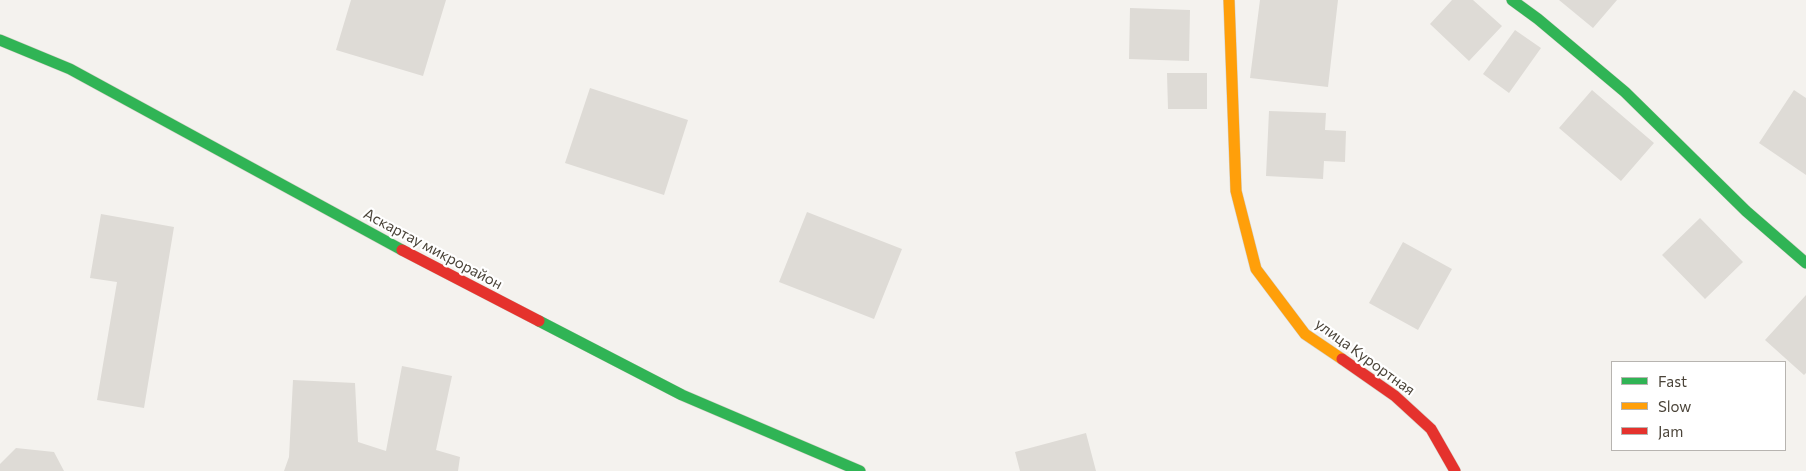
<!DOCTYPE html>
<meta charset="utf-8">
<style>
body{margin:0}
#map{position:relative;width:1806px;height:471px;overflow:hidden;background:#f4f2ee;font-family:Commissioner,sans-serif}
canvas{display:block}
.legend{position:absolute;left:1611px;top:361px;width:175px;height:90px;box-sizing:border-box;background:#fff;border:1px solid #b7b4b0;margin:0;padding:6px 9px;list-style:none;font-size:15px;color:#4b4439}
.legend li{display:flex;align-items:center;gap:10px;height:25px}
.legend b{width:25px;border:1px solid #b7b4b0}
</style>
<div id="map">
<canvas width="1806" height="471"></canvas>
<ul class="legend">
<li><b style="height:6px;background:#30b455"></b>Fast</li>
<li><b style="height:6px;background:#ff9f0a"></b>Slow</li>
<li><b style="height:6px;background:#e5322d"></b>Jam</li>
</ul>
</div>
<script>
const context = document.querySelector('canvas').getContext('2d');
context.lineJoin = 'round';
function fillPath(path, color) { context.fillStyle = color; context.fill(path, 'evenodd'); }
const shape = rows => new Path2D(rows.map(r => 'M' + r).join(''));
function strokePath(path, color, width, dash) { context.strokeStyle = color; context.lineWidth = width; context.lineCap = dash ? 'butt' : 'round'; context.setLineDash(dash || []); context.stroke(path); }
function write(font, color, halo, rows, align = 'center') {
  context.font = font + ' Commissioner,sans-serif'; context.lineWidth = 4.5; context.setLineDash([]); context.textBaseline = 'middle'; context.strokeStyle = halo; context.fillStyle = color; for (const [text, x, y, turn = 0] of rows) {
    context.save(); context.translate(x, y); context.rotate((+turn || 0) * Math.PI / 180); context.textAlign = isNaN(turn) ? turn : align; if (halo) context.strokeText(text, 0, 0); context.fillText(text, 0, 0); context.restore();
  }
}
fillPath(shape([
 [351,0,446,0,423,76,336,50],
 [1260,0,1338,0,1328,87,1250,78],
 [1452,0,1473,0,1502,26,1469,61,1430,24],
 [1559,0,1617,0,1593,28],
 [1130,8,1190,10,1189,61,1129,59],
 [1515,30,1541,48,1509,93,1483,74],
 [1167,73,1207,73,1207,109,1168,109],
 [590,88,688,120,664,195,565,163],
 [1592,90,1654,143,1621,181,1559,128],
 [1794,90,1806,98,1806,175,1759,143],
 [1269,111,1326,113,1325,130,1346,131,1345,162,1324,161,1323,179,1266,176],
 [807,212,902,249,874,319,779,282],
 [101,214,174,227,144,408,97,400,117,282,90,278],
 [1700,218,1743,262,1705,299,1662,255],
 [1403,242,1452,269,1418,330,1369,303],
 [1806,295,1806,373,1804,375,1765,340],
 [402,366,452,376,436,450,460,457,458,471,284,471,289,457,293,380,355,383,358,442,386,451],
 [1086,433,1096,471,1020,471,1015,452],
 [16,448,54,452,64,471,0,471,0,464]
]), '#dedbd6');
const fast = shape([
 [1512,0,1538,19,1625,92,1746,211,1806,263],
 [0,40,70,69,402,250],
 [539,321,682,395,860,471]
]);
const slow = shape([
 [1229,0,1236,191,1256,269,1305,334,1342,359]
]);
const jam = shape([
 [402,250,539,321],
 [1342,359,1395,396,1431,429,1455,471]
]);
strokePath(fast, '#d3cfc5', 12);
strokePath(slow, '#d3cfc5', 12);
strokePath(jam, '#d3cfc5', 12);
strokePath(fast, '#30b455', 11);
strokePath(slow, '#ff9f0a', 11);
strokePath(jam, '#e5322d', 11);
write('15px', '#4b4439', '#fff', [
 ["Аскартау микрорайон",433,249,28],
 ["улица Курортная",1365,357,36]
]);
</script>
